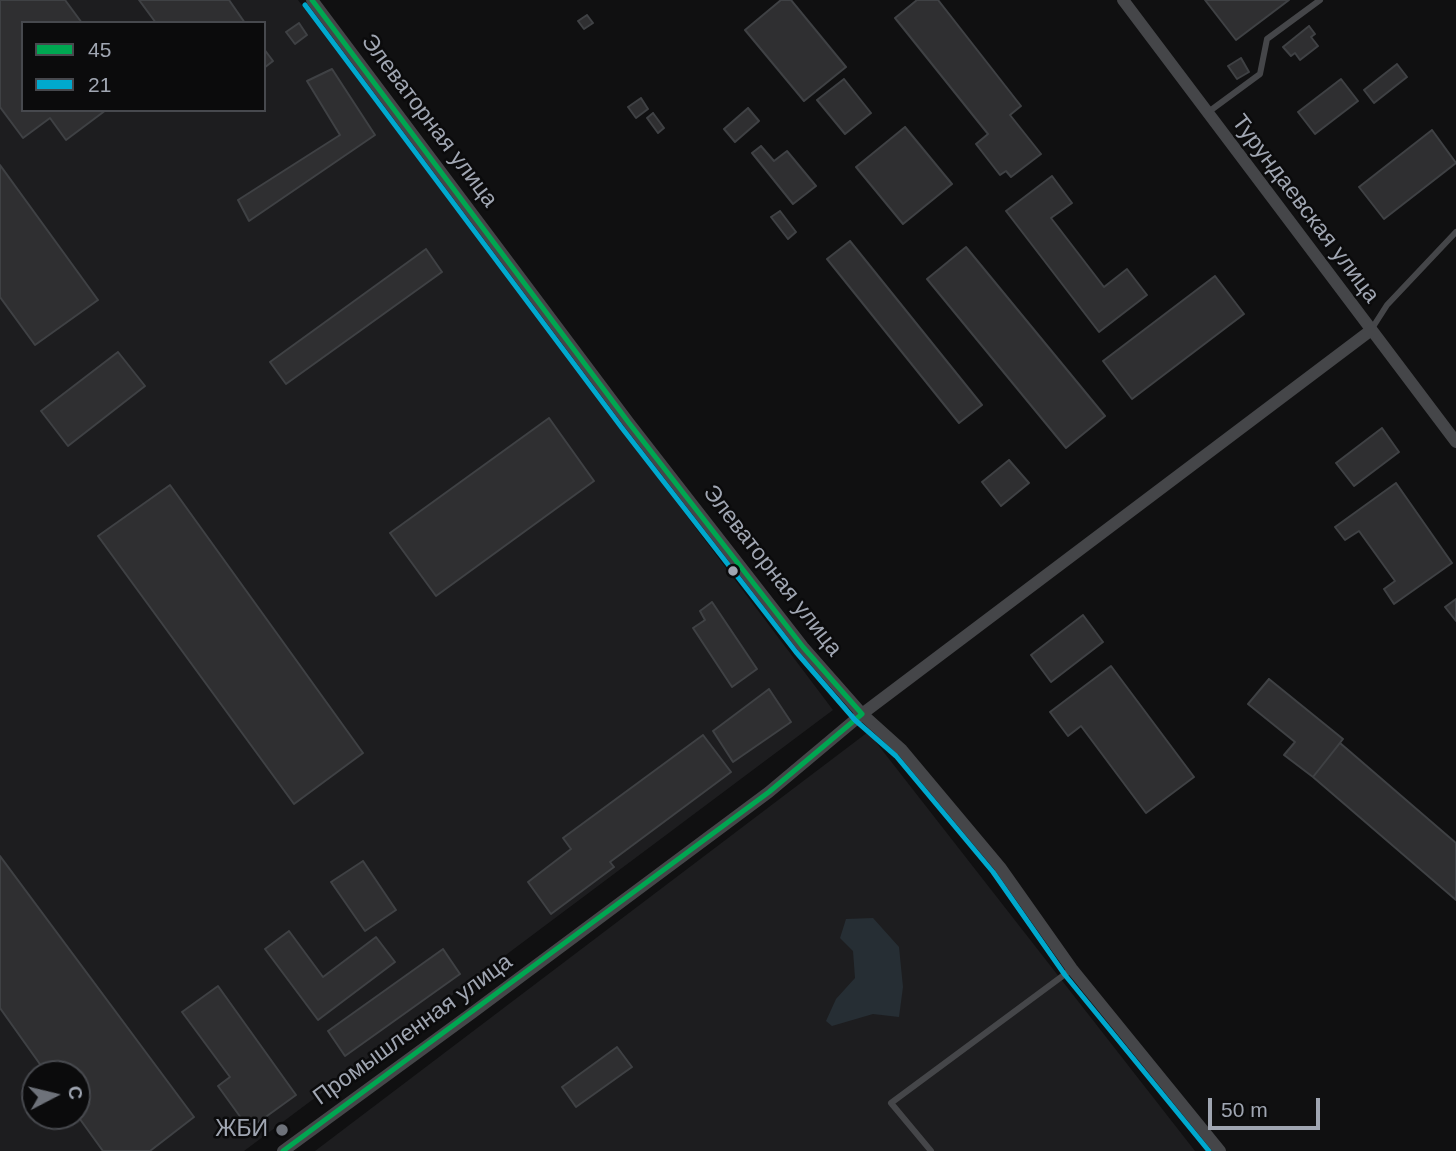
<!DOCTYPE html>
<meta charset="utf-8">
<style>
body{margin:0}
#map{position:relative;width:1456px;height:1151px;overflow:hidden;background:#101011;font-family:Arial,sans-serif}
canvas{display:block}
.legend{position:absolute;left:21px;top:21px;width:245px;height:91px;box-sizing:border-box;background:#0b0b0c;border:2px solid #47494e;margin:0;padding:9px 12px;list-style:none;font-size:21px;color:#a0a6b2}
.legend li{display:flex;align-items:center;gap:14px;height:35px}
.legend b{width:35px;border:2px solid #47494e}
.north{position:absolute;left:21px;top:1060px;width:70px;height:70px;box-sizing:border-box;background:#0b0b0c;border:2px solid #47494e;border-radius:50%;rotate:83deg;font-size:19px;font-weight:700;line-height:28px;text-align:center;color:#a0a6b2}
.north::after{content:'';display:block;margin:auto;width:24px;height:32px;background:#6e727a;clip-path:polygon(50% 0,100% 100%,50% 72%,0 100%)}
.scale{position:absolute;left:1208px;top:1098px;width:112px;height:32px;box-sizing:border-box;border:4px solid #a0a6b2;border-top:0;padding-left:9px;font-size:21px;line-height:24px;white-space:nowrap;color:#a0a6b2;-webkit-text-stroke:5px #0b0b0c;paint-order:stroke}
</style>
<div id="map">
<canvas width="1456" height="1151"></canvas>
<ul class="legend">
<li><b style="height:9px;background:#00a651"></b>45</li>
<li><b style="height:9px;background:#00a9ce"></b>21</li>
</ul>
<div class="north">С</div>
<div class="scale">50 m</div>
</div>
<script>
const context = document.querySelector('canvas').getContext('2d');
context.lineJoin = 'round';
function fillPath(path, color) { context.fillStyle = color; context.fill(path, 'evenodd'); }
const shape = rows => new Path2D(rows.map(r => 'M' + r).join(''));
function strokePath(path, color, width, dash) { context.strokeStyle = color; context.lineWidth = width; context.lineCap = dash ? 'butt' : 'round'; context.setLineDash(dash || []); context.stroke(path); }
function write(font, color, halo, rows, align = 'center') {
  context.font = font + ' Arial,sans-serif'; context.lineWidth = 5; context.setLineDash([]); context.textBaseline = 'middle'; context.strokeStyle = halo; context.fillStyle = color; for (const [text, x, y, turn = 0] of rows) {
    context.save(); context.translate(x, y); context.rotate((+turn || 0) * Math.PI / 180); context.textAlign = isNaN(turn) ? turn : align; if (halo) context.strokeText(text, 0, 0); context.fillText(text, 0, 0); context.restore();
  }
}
fillPath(shape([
 [0,0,298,0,833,710,244,1151,0,1151],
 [23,23,264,23,264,110,23,110],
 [35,1074,77,1074,77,1116,35,1116],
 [868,732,1195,1151,315,1151,629,913]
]), '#1d1d1f');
fillPath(shape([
 [873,918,899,947,903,987,899,1017,873,1014,832,1026,826,1021,836,999,855,978,853,951,840,938,846,919]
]), '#262e34');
const building = shape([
 [0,0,65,0,82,23,23,23,23,110,106,110,66,140,50,118,23,138,0,107,0,0],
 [139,0,229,0,245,23,156,23,139,0],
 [781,0,791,0,846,67,804,101,745,30,781,0],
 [917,0,938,0,1021,106,1010,115,1041,154,1011,177,1006,171,1000,175,976,144,988,134,895,18,917,0],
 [1205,0,1289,0,1236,40,1205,0],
 [587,15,593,23,584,29,578,21,587,15],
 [299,23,307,35,295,44,286,32,299,23],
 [1309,26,1315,34,1311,37,1318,46,1300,60,1295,53,1291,56,1283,47,1309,26],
 [264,49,273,61,264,68,264,49],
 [1241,58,1249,72,1237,79,1228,66,1241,58],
 [1397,64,1407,77,1374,103,1364,90,1397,64],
 [332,69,375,135,249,221,238,200,340,135,307,81,332,69],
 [844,79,871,113,845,134,817,100,844,79],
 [1341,79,1358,101,1315,134,1298,112,1341,79],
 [641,98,648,109,636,118,628,107,641,98],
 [748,108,759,121,735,142,724,129,748,108],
 [653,113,664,128,658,133,647,118,653,113],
 [905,127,952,184,903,224,856,167,905,127],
 [1432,130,1456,163,1384,219,1359,187,1432,130],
 [761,146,774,161,787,151,816,186,793,204,752,153,761,146],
 [0,165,98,300,35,345,0,297,0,165],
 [1052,176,1072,203,1051,218,1104,287,1127,269,1147,295,1099,332,1006,211,1052,176],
 [780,211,796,232,788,239,771,217,780,211],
 [850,241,982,405,959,423,827,259,850,241],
 [966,247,1105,416,1066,448,927,279,966,247],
 [426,249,442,272,286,384,270,362,426,249],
 [1215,276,1244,314,1132,399,1103,361,1215,276],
 [118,352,145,386,68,446,41,411,118,352],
 [549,418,594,481,436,596,390,533,549,418],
 [1382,428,1399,452,1354,486,1336,463,1382,428],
 [1009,460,1029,483,1001,506,982,482,1009,460],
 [1396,483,1452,563,1394,604,1384,589,1395,581,1359,531,1345,540,1335,527,1396,483],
 [170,485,363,753,294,804,98,536,170,485],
 [1456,599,1456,621,1445,607,1456,599],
 [712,602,757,669,732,687,693,628,705,620,700,611,712,602],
 [1083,615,1103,642,1051,682,1031,655,1083,615],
 [1111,666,1194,777,1146,813,1081,726,1068,736,1050,712,1111,666],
 [1269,679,1343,739,1313,777,1284,755,1295,742,1248,704,1269,679],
 [769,689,791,722,733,762,713,731,769,689],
 [703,735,731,772,610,862,614,867,551,914,528,882,571,849,563,838,703,735],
 [1340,743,1456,843,1456,900,1313,777,1340,743],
 [0,856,194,1117,150,1151,103,1151,77,1115,77,1074,47,1074,0,1008,0,856],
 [363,861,396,910,365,931,331,882,363,861],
 [289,931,323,977,376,937,395,962,318,1020,265,949,289,931],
 [443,949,460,974,345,1056,328,1031,443,949],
 [218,986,296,1095,249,1129,218,1086,230,1077,182,1012,218,986],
 [617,1047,632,1067,576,1107,562,1087,617,1047]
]);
fillPath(building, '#2f2f31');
strokePath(building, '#3f4144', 2);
strokePath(shape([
 [1207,113,1260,74,1267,39,1320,0],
 [1371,330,1387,305,1456,232],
 [931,1151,891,1103,1072,969]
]), '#454649', 6);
strokePath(shape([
 [312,0,629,423,803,647,862,714,902,750,1000,867,1072,969,1220,1151],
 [1123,0,1456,442],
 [283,1151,472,1013,769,792,862,714,1370,331]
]), '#454649', 12);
strokePath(shape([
 [312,0,629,423,803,647,862,714],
 [283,1151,769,792,862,714]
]), '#00a651', 5);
strokePath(shape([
 [305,5,622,428,796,652,855,720,896,756,993,872,1065,975,1209,1151]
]), '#00a9ce', 5);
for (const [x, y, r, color] of [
 [733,571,6,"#a0a6b2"],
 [282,1130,7,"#6e727a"]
]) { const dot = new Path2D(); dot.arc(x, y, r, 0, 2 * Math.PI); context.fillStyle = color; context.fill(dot); strokePath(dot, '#0b0b0c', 2.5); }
write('23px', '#a0a6b2', '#0b0b0c', [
 ["Элеваторная улица",429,121,53],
 ["Турундаевская улица",1305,209,53],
 ["Элеваторная улица",772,571,52],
 ["Промышленная улица",413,1030,-36]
]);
write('23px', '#a0a6b2', '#0b0b0c', [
 ["ЖБИ",268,1130]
], 'right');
</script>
